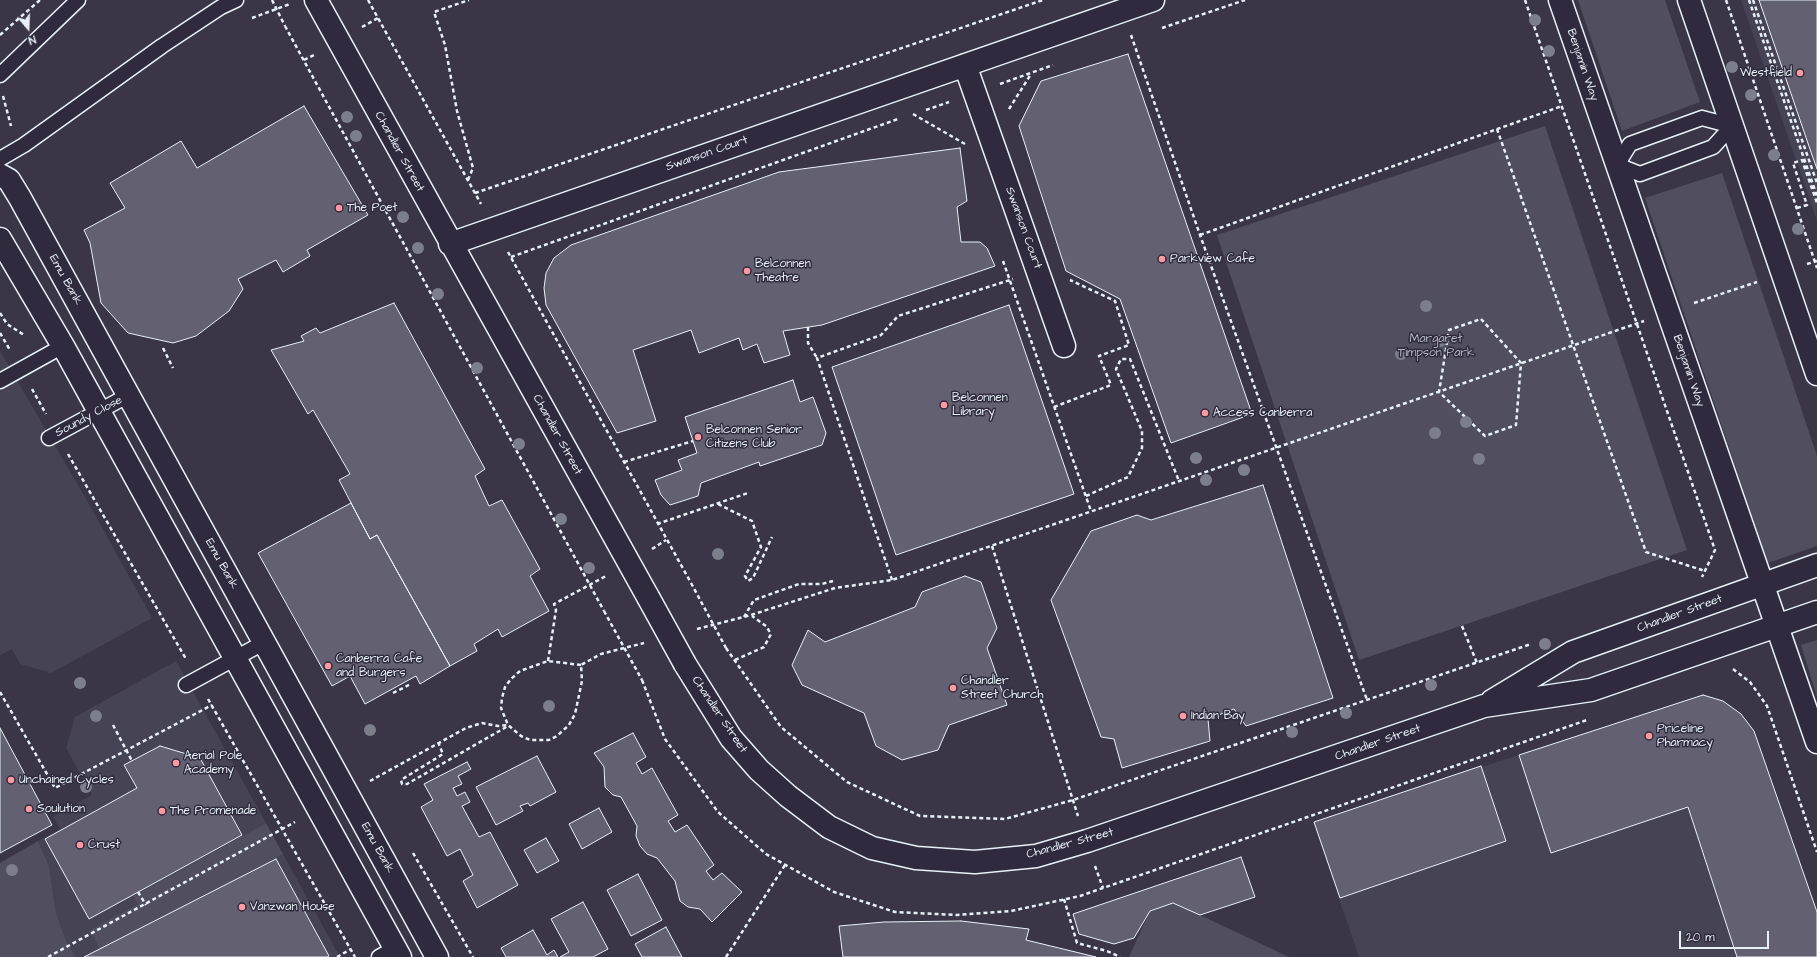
<!DOCTYPE html>
<style>
body{margin:0}
#map{position:relative;width:1817px;height:957px;overflow:hidden;background:#3a3648;font-family:"Architects Daughter",sans-serif}
canvas{display:block}
.north{position:absolute;left:8px;top:8px;width:40px;height:40px;-webkit-text-stroke:3px #2f2a3d;paint-order:stroke;rotate:161deg;font-size:11px;font-weight:700;line-height:16px;text-align:center;color:#e8f1f8}
.north::after{content:'';display:block;margin:auto;width:14px;height:18px;background:#e8f1f8;clip-path:polygon(50% 0,100% 100%,50% 72%,0 100%)}
.scale{position:absolute;left:1679px;top:931px;width:90px;height:18px;box-sizing:border-box;border:2px solid #e8f1f8;border-top:0;padding-left:5px;font-size:12px;line-height:14px;white-space:nowrap;color:#e8f1f8;-webkit-text-stroke:3px #2f2a3d;paint-order:stroke}
</style>
<div id="map">
<canvas width="1817" height="957"></canvas>
<div class="north">N</div>
<div class="scale">20 m</div>
</div>
<script>
const context = document.querySelector('canvas').getContext('2d');
context.lineJoin = 'round';
function fillPath(path, color) { context.fillStyle = color; context.fill(path, 'evenodd'); }
const shape = rows => new Path2D(rows.map(r => 'M' + r).join(''));
function strokePath(path, color, width, dash) { context.strokeStyle = color; context.lineWidth = width; context.lineCap = dash ? 'butt' : 'round'; context.setLineDash(dash || []); context.stroke(path); }
function write(font, color, halo, rows, align = 'center') {
  context.font = font + ' "Architects Daughter",sans-serif'; context.lineWidth = 3; context.setLineDash([]); context.textBaseline = 'middle'; context.strokeStyle = halo; context.fillStyle = color; for (const [text, x, y, turn = 0] of rows) {
    context.save(); context.translate(x, y); context.rotate((+turn || 0) * Math.PI / 180); context.textAlign = isNaN(turn) ? turn : align; if (halo) context.strokeText(text, 0, 0); context.fillText(text, 0, 0); context.restore();
  }
}
fillPath(shape([
 [1741,0,1817,0,1817,221],
 [0,351,93,511,152,618,51,673,20,664,12,649,0,655],
 [176,661,266,823,133,896,138,904,91,930,103,954,283,854,340,957,76,957,67,943,56,913,49,866,38,841,60,829,53,817,92,795,66,748,75,717],
 [1703,695,1723,701,1741,714,1754,731,1817,912,1817,957,1359,957,1313,822]
]), '#464354');
fillPath(shape([
 [1578,0,1665,0,1700,102,1622,131],
 [1545,126,1687,550,1359,660,1217,235],
 [1722,173,1817,456,1817,546,1768,563,1645,198],
 [1817,640,1817,697,1801,645],
 [266,823,283,854,103,955,90,930,138,904,133,896],
 [38,841,49,866,56,913,67,943,76,957,0,957,0,863],
 [1173,903,1200,915,1289,957,1129,957,1150,911]
]), '#504e5f');
const building = shape([
 [1759,0,1817,0,1817,169,1812,155,1759,0],
 [1128,54,1252,414,1171,443,1120,299,1066,271,1019,126,1041,81,1128,54],
 [304,106,368,215,307,250,310,256,283,272,276,260,238,279,243,289,229,311,196,336,173,343,128,333,101,303,90,243,84,230,125,208,110,183,181,141,197,168,304,106],
 [960,148,967,201,957,207,961,242,980,242,987,248,995,266,822,325,783,331,790,355,764,363,757,344,743,350,739,338,699,353,691,330,633,350,656,421,617,433,546,305,544,288,546,273,554,258,571,245,779,172,960,148],
 [394,303,485,469,475,476,489,506,502,500,540,569,530,576,549,611,502,637,498,629,474,644,477,651,450,666,377,535,370,539,339,480,350,474,313,410,308,414,271,350,304,341,301,336,316,328,320,333,394,303],
 [1009,305,1074,494,896,555,832,367,1009,305],
 [793,380,800,402,813,397,826,433,822,445,760,466,759,462,701,483,698,496,670,505,661,495,655,480,682,470,678,460,697,453,685,417,793,380],
 [1263,485,1333,698,1246,726,1234,709,1208,719,1210,741,1122,768,1114,739,1101,737,1051,600,1091,531,1137,515,1151,520,1263,485],
 [351,503,370,539,377,535,450,666,420,684,416,676,365,704,350,676,332,686,258,553,351,503],
 [965,576,981,582,997,628,987,648,1007,705,949,725,938,750,902,760,876,746,864,713,802,685,792,665,808,630,825,642,915,607,922,592,965,576],
 [1703,695,1723,701,1741,714,1754,731,1817,912,1817,957,1737,957,1688,807,1551,853,1519,755,1703,695],
 [0,728,52,825,0,853,0,728],
 [633,733,646,757,636,763,642,774,652,768,678,815,668,821,675,832,687,825,714,865,706,871,713,880,722,873,742,892,712,922,700,909,688,907,680,901,675,881,657,858,647,854,640,846,636,836,637,826,621,797,613,795,605,787,604,767,594,753,633,733],
 [160,746,200,758,242,835,89,919,45,839,137,788,124,765,160,746],
 [537,756,556,792,530,806,528,803,520,806,523,811,496,825,476,787,537,756],
 [467,762,471,769,458,776,462,784,453,788,457,796,465,792,470,802,462,806,479,837,490,832,518,885,477,908,463,881,473,875,460,849,447,856,421,807,433,800,424,784,467,762],
 [1481,766,1506,841,1340,898,1314,822,1481,766],
 [599,808,612,832,582,849,569,824,599,808],
 [546,838,559,861,537,873,524,850,546,838],
 [1241,857,1255,897,1200,915,1173,903,1150,911,1134,938,1114,944,1079,934,1073,914,1241,857],
 [276,859,329,956,327,957,84,957,276,859],
 [638,874,662,920,631,936,607,890,638,874],
 [583,902,608,949,593,957,560,957,569,952,551,919,583,902],
 [961,921,1029,929,1026,940,1096,957,843,957,839,926,884,922,961,921],
 [666,927,682,957,642,957,635,944,666,927],
 [533,930,547,955,554,950,558,957,506,957,501,948,533,930]
]);
fillPath(building, '#636171');
strokePath(building, '#e8f1f8', 1);
const lane = shape([
 [0,75,78,0],
 [1702,118,1732,126,1713,147,1640,174,1617,165,1630,144,1702,118],
 [0,159,24,145,162,46,221,7,236,0],
 [0,381,63,346],
 [49,438,129,395],
 [186,685,265,642],
 [379,957,395,948]
]);
const street = shape([
 [316,0,648,597],
 [965,65,1064,346],
 [450,244,1153,0],
 [685,664,731,738,759,770,788,796,829,827,872,848,916,858,975,862,1036,856,1087,841,1484,706,1591,690,1817,612],
 [1492,701,1573,652,1817,565]
]);
const secondary = shape([
 [1560,0,1817,742],
 [1689,0,1817,374],
 [0,175,9,180,20,198,437,957],
 [0,239,63,346,400,957]
]);
strokePath(lane, '#e8f1f8', 17);
strokePath(street, '#e8f1f8', 25);
strokePath(secondary, '#e8f1f8', 25);
strokePath(shape([
 [368,0,481,204],
 [1525,0,1715,550,1702,577],
 [1726,0,1817,268],
 [1749,0,1817,196],
 [1753,0,1817,183],
 [252,18,290,4],
 [285,26,604,611],
 [362,27,378,18],
 [1162,28,1245,0],
 [0,35,40,0],
 [1131,35,1200,235,1367,700],
 [304,60,316,54],
 [1000,84,1053,65],
 [3,96,11,126],
 [1009,109,1031,74],
 [926,110,949,102],
 [913,114,965,144],
 [1497,129,1646,552,1705,571],
 [468,180,473,168,457,111,445,45,434,12,469,0],
 [475,193,1043,0],
 [1797,208,1807,205,1793,163,1802,160,1817,203],
 [1200,235,1562,106],
 [508,252,691,583],
 [511,257,898,119],
 [1003,261,1091,511],
 [1807,264,1817,261],
 [1694,303,1757,282],
 [0,313,7,324,24,335],
 [1481,319,1521,363,1516,425,1485,436,1439,392,1449,330,1481,319],
 [808,327,808,343,817,358],
 [0,333,10,350],
 [163,348,173,368],
 [32,389,46,414],
 [1054,407,1111,385,1099,356,1129,345,1115,301,1070,280],
 [68,454,186,659],
 [624,462,693,441],
 [1086,496,1128,477,1142,448,1142,431,1116,369,1121,359,1130,359,1179,481],
 [718,504,752,521,761,547,745,576,748,581,753,578,772,537],
 [657,524,748,493],
 [992,546,1078,816],
 [652,549,666,540],
 [892,580,817,358,881,335,898,316,1013,279],
 [744,617,754,600,799,584,822,584,833,581],
 [1462,626,1477,663],
 [697,629,751,615,835,588,892,580,1644,321],
 [726,648,781,727,847,782,920,816,1005,819,1073,800,1531,644],
 [735,660,764,647,771,634,766,626,752,616],
 [548,661,556,610,554,604,606,576],
 [581,665,548,661,520,671,511,679,505,687,502,698,501,708,508,725,521,736,530,740,549,740,557,736,569,725,575,714,582,681,581,665,601,654,644,643],
 [1733,669,1750,682,1767,706,1817,852],
 [642,680,665,739,718,812,766,854,834,892,895,912,957,915,1011,911,1080,896,1587,720],
 [0,692,55,788,212,705],
 [393,693,411,684],
 [208,699,355,957],
 [113,725,132,761],
 [438,742,443,754,401,780,402,784,407,784,508,726],
 [370,781,466,728,482,723,498,726,508,725],
 [413,853,473,957],
 [1095,866,1103,888],
 [138,892,146,905],
 [1064,899,1077,943,1107,951,1120,957],
 [48,957,295,822],
 [337,957,351,949],
 [726,957,785,865]
]), '#e8f1f8', 2.5, [4, 3]);
strokePath(lane, '#2f2a3d', 14);
strokePath(street, '#2f2a3d', 22);
strokePath(secondary, '#2f2a3d', 22);
const streetBridge = shape([
 [648,597,685,664]
]);
strokePath(streetBridge, '#e8f1f8', 25, []);
strokePath(shape([
 [272,0,285,26],
 [691,583,726,648],
 [604,611,642,680]
]), '#e8f1f8', 2.5, [4, 3]);
strokePath(streetBridge, '#2f2a3d', 22);
context.fillStyle = '#7d7e8b';
for (const [x, y] of [
 [1535,20],
 [1549,51],
 [1732,67],
 [1751,95],
 [347,117],
 [356,136],
 [1774,155],
 [403,217],
 [1798,229],
 [418,248],
 [438,294],
 [1426,306],
 [1440,341],
 [1401,354],
 [477,368],
 [1466,422],
 [1435,433],
 [519,444],
 [1196,458],
 [1479,459],
 [1244,470],
 [1206,480],
 [561,519],
 [718,554],
 [589,568],
 [1545,644],
 [80,683],
 [1431,685],
 [549,706],
 [1346,713],
 [96,716],
 [370,730],
 [1292,732],
 [86,787],
 [12,870]
]) { context.beginPath(); context.arc(x, y, 6, 0, 2 * Math.PI); context.fill(); }
for (const [x, y, r, color] of [
 [1800,73,4,"#ff9aa2"],
 [339,208,4,"#ff9aa2"],
 [1162,259,4,"#ff9aa2"],
 [747,271,4,"#ff9aa2"],
 [944,405,4,"#ff9aa2"],
 [1205,413,4,"#ff9aa2"],
 [698,437,4,"#ff9aa2"],
 [328,666,4,"#ff9aa2"],
 [953,688,4,"#ff9aa2"],
 [1183,716,4,"#ff9aa2"],
 [1649,736,4,"#ff9aa2"],
 [176,763,4,"#ff9aa2"],
 [11,780,4,"#ff9aa2"],
 [29,809,4,"#ff9aa2"],
 [162,811,4,"#ff9aa2"],
 [80,845,4,"#ff9aa2"],
 [242,907,4,"#ff9aa2"]
]) { const dot = new Path2D(); dot.arc(x, y, r, 0, 2 * Math.PI); context.fillStyle = color; context.fill(dot); strokePath(dot, '#2f2a3d', 1.5); }
write('12px', '#e8f1f8', '#2f2a3d', [
 ["Benjamin Way",1582,65,71],
 ["Chandler Street",399,152,61],
 ["Swanson Court",707,154,-19],
 ["Swanson Court",1023,228,70],
 ["Emu Bank",65,280,61],
 ["Benjamin Way",1688,371,71],
 ["Soundy Close",89,417,-28],
 ["Chandler Street",557,435,61],
 ["Emu Bank",221,564,61],
 ["Chandler Street",1680,614,-20],
 ["Chandler Street",719,715,56],
 ["Chandler Street",1378,743,-19],
 ["Chandler Street",1070,844,-15],
 ["Emu Bank",377,848,61]
]);
write('12px', '#e8f1f8', '#2f2a3d', [
 ["Westfield",1792,73,"right"],
 ["The Poet",347,208],
 ["Parkview Cafe",1170,259],
 ["Belconnen",755,264],
 ["Theatre",755,278],
 ["Belconnen",952,398],
 ["Library",952,412],
 ["Access Canberra",1213,413],
 ["Belconnen Senior",706,430],
 ["Citizens Club",706,444],
 ["Canberra Cafe",336,659],
 ["and Burgers",336,673],
 ["Chandler",961,681],
 ["Street Church",961,695],
 ["Indian Bay",1191,716],
 ["Priceline",1657,729],
 ["Pharmacy",1657,743],
 ["Aerial Pole",184,756],
 ["Academy",184,770],
 ["Unchained Cycles",19,780],
 ["Soulution",37,809],
 ["The Promenade",170,811],
 ["Crust",88,845],
 ["Vanzwan House",250,907]
], 'left');
write('12px', '#b3b8c2', '#2f2a3d', [
 ["Margaret",1436,339],
 ["Timpson Park",1436,353]
]);
</script>
